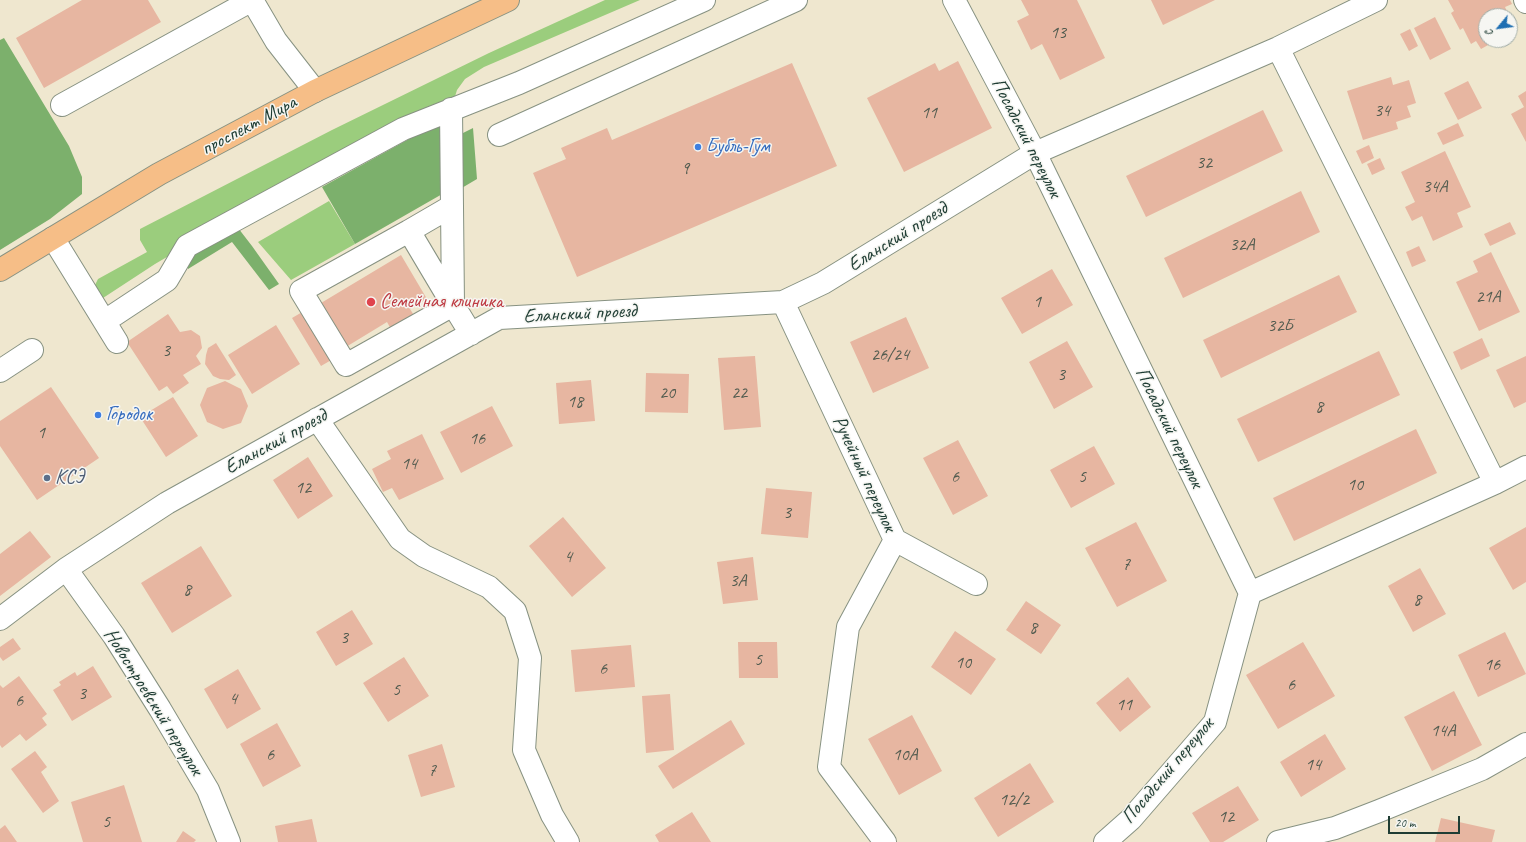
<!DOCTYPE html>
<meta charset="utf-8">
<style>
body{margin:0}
#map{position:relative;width:1526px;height:842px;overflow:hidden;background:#efe7cf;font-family:Caveat,sans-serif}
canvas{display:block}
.north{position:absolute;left:1478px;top:8px;width:40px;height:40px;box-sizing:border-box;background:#f6f6f2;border:1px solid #a0aca6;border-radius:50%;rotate:241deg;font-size:11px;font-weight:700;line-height:16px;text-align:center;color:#1f3d34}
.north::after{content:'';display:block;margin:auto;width:14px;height:18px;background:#1f6fb2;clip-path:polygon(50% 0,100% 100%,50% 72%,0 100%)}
.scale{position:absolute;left:1388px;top:816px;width:72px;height:18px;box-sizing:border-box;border:2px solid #1f3d34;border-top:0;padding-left:5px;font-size:12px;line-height:14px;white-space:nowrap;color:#1f3d34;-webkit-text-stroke:3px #f6f6f2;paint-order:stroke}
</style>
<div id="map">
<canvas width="1526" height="842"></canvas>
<div class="north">С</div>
<div class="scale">20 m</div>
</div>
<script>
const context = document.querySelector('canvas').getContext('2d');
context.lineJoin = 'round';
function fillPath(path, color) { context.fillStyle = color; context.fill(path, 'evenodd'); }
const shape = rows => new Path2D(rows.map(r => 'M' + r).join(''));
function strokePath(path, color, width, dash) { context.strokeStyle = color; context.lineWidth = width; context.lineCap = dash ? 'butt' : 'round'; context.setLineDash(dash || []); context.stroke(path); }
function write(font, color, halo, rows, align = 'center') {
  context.font = font + ' Caveat,sans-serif'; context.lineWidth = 3; context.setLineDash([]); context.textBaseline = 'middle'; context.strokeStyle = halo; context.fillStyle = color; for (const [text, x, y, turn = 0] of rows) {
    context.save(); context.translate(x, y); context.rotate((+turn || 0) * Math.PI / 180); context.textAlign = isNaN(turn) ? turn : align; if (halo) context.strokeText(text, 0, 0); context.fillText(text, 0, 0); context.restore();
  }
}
fillPath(shape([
 [605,0,640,0,484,67,465,79,457,90,453,103,274,194,155,264,103,298,95,285,98,279,147,252,140,240,140,229,332,130,489,53],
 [329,201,355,244,291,280,258,242]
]), '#9bcd7d');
fillPath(shape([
 [4,38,69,146,82,177,82,194,50,219,0,250,0,40],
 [438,123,444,136,444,193,355,244,322,187],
 [473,128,477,179,455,192,453,138],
 [235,224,252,246,279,284,269,290,232,242,188,269,188,250]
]), '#7cb06c');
fillPath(shape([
 [82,0,148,0,161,22,44,88,16,38],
 [1021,0,1077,0,1105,58,1060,80,1042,44,1031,50,1017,21,1029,15],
 [1151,0,1215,0,1163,25],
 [1448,0,1510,0,1512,4,1505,7,1509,16,1486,16,1486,40,1497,40,1481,49,1476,41,1471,44,1463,28,1460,30,1451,13,1454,11],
 [1435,17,1451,49,1430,60,1414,28],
 [1410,29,1418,46,1409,51,1400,34],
 [958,61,992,128,904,172,867,98,935,63,939,71],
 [792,63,837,166,577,277,533,173,566,159,561,148,607,128,612,140],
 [1391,77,1393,85,1409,80,1416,103,1407,106,1411,117,1396,122,1398,129,1363,140,1347,91],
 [1468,81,1482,108,1458,120,1444,93],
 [1526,91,1526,142,1511,114,1524,107,1518,96],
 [1263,110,1283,151,1146,217,1126,176],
 [1458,123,1464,136,1443,145,1437,133],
 [1369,145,1374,158,1362,164,1356,151],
 [1445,151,1471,207,1457,213,1463,227,1433,241,1422,216,1412,221,1405,207,1415,202,1401,172],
 [1380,158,1385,169,1372,175,1367,164],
 [1301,191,1320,232,1183,298,1164,258],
 [1510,222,1516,234,1490,246,1484,234],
 [1419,246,1426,261,1412,267,1406,252],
 [1491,252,1520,312,1479,331,1456,282,1478,272,1473,261],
 [401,255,427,299,410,309,415,317,392,331,387,322,341,350,316,306],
 [1052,269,1073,305,1022,334,1001,298],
 [1339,275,1357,312,1221,378,1203,340],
 [304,311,333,359,321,366,292,318],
 [168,314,180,332,191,330,200,336,202,348,196,356,201,364,183,375,189,383,173,394,167,386,159,391,127,342],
 [906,317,929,368,873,393,850,342],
 [276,325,300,364,252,394,228,355],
 [1482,338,1490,356,1461,370,1453,352],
 [1067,341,1093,387,1054,409,1029,362],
 [216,343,236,375,229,380,220,379,213,376,205,364,206,355,208,348],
 [1379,351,1400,395,1258,462,1237,419],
 [755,356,761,427,724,430,718,358],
 [1526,356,1526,402,1514,408,1496,370],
 [646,373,689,374,688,413,645,412],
 [591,380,595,421,559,424,556,383],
 [225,381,241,389,248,406,241,423,223,429,207,422,200,405,207,388],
 [51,387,99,458,37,500,0,446,0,421],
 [173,397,198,436,166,457,140,417],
 [492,406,513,446,461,473,440,432],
 [1416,429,1437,473,1294,541,1273,498],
 [422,434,444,479,399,500,392,488,383,492,372,469,391,459,387,451],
 [958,440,988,496,953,515,923,458],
 [1094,446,1115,484,1071,508,1050,470],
 [308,457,333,496,298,519,273,480],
 [766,488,812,492,808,538,761,534],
 [563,517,606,568,572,597,529,546],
 [1136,522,1167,581,1117,607,1085,548],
 [1526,527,1526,582,1513,590,1489,548],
 [30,531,51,557,0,596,0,554],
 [201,546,232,596,172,633,141,583],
 [753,557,758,600,723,604,717,562],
 [1420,568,1446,614,1413,632,1388,586],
 [1026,601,1061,625,1041,654,1006,630],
 [352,610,373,644,336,666,316,632],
 [955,631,996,659,971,695,931,667],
 [1505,632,1526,674,1478,697,1458,655],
 [13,638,21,649,3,661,0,657,0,647],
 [738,642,777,642,778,678,739,678],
 [1303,642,1335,696,1278,729,1246,675],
 [631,645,635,687,575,692,571,650],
 [404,657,429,696,388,722,363,683],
 [93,666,112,697,72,721,53,690,61,685,59,682,75,672,77,676],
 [238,669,261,709,227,729,204,689],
 [19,676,47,714,42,718,47,725,26,741,20,734,2,748,0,745,0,685,3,688],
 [1128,677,1151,707,1120,732,1096,703],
 [1454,691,1482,745,1432,771,1404,717],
 [670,694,674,750,646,753,642,696],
 [912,715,942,771,899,795,868,739],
 [731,720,745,744,673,789,658,766],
 [277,723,301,766,263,787,240,744],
 [1325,734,1346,769,1301,797,1280,762],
 [442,744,455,787,421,797,408,755],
 [35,751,47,767,41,772,59,801,43,813,11,769],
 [1030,763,1054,802,998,837,974,798],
 [124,785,142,842,83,842,71,802],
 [1238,786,1259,820,1223,842,1210,842,1192,813],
 [692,812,711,842,659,842,655,835],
 [1441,818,1495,830,1492,842,1435,842],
 [312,819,317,842,278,842,275,826],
 [5,825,17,842,0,842,0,829],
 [183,831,196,840,194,842,176,842]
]), '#e7b6a1');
const minor = shape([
 [954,0,1035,153,1250,593,1215,722,1131,819,1105,842],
 [1525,0,1526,2],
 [1278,48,1495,483],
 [62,105,252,0,276,41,315,91],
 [451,109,453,305,346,365,301,291,409,231,453,305,460,316,471,334],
 [499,135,796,0],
 [409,231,452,206],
 [53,238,117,342],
 [783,302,895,540,848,627,829,767,885,842],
 [105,321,167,280,187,246,403,129,519,83,704,0],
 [0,371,32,350],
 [317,419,400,539,424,556,489,587,515,611,530,658,524,750,552,815,568,842],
 [895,540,976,584],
 [66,569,114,636,160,709,208,790,229,842],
 [1250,593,1495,483,1526,467],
 [0,619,66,569,167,503,499,318,783,302,823,283,1035,153,1278,48,1376,0],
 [1278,842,1335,828,1379,811,1482,769,1526,744]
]);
const major = shape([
 [0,270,159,174,315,91,508,0]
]);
strokePath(minor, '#879282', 24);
strokePath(major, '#879282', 24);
strokePath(minor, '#fff', 22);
strokePath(major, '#f6be87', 22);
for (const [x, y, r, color] of [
 [698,147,4,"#3f7fe0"],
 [371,302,5,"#e0444e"],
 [98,415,4,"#3f7fe0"],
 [47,478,4,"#5c6f8a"]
]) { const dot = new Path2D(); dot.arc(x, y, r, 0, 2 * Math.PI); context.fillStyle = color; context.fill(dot); strokePath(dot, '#f6f6f2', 1.5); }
write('18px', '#515b4f', null, [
 ["13",1058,33],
 ["34",1382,111],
 ["11",929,113],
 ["32",1204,163],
 ["9",685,169],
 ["34А",1435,187],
 ["32А",1242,245],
 ["21А",1488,297],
 ["1",1037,302],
 ["32Б",1280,326],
 ["3",166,351],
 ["26/24",890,355],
 ["3",1061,375],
 ["20",667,393],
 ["22",739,393],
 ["18",575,402],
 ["8",1319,407],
 ["1",41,433],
 ["16",477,439],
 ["14",409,464],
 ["6",955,477],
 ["5",1082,477],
 ["10",1355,485],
 ["12",303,488],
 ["3",787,513],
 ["4",568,557],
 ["7",1126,565],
 ["3А",738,581],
 ["8",187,590],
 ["8",1417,600],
 ["8",1033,628],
 ["3",344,638],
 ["5",758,660],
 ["10",963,663],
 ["16",1492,665],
 ["6",603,669],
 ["6",1291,685],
 ["5",396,690],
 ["3",82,694],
 ["4",233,699],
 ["6",19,701],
 ["11",1124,705],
 ["14А",1443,731],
 ["6",270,755],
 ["10А",905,755],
 ["14",1313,765],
 ["7",432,771],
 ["12/2",1014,800],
 ["12",1226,817],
 ["5",106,822]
]);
write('20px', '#1f3d34', '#f6f6f2', [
 ["проспект Мира",249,126,-28],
 ["Посадский переулок",1026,138,63],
 ["Еланский проезд",898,237,-32],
 ["Еланский проезд",580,314,-3],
 ["Посадский переулок",1169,428,64],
 ["Еланский проезд",276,442,-29],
 ["Ручейный переулок",864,474,65],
 ["Новостроевский переулок",153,702,58],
 ["Посадский переулок",1168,771,-50]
]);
write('20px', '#366cbe', '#f6f6f2', [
 ["Бубль-Гум",706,147],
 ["Городок",106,415]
], 'left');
write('20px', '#be3a42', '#f6f6f2', [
 ["Семейная клиника",380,302]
], 'left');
write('20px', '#4e5e75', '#f6f6f2', [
 ["КСЭ",55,478]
], 'left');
</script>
